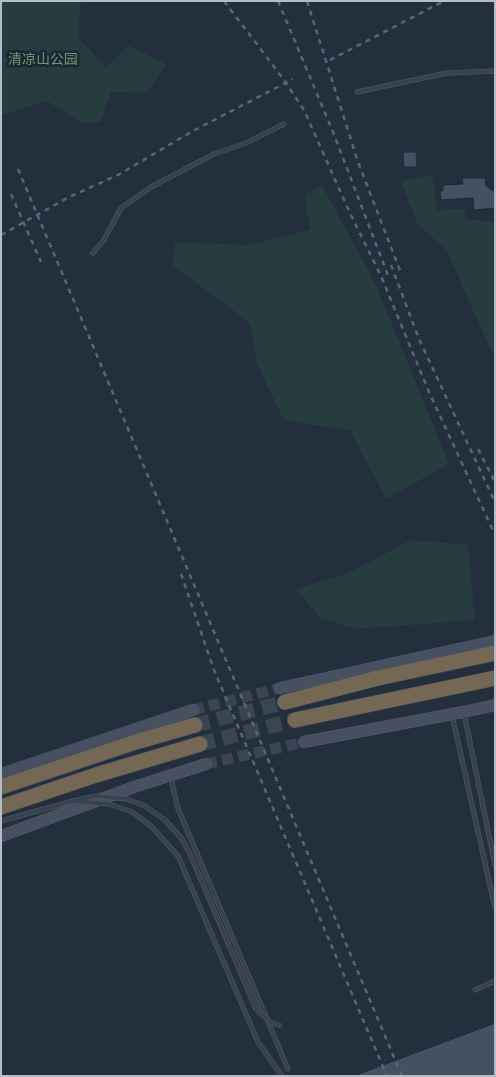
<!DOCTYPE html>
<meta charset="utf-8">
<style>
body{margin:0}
#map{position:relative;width:496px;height:1077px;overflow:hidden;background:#242f3e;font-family:Quicksand,sans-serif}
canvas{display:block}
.frame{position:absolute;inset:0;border:2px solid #b4bcc9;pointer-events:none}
</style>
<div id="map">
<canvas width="496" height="1077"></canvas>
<div class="frame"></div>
</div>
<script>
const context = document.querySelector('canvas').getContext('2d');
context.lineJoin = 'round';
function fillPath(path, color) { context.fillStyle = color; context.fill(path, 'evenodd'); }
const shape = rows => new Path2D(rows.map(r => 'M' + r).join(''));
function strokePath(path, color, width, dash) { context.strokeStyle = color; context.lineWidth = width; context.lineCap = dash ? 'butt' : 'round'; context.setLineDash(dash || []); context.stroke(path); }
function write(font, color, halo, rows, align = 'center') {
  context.font = font + ' Quicksand,"Noto Sans SC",sans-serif'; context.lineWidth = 5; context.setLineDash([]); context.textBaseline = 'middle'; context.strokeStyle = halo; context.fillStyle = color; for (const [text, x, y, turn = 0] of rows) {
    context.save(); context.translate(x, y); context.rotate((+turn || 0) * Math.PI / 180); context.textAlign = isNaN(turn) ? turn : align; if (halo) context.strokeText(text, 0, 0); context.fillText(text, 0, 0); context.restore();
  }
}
fillPath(shape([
 [1,1,81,1,78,38,106,67,129,46,166,64,147,93,111,92,100,122,80,122,47,101,1,116],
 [432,175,437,210,464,209,466,219,495,222,495,360,447,251,417,223,401,181],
 [322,185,376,285,449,464,386,499,350,430,284,421,257,364,250,323,173,266,175,242,247,245,310,230,305,196],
 [411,540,468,545,475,620,355,629,320,618,296,589,348,573]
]), '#263c3f');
const building = shape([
 [403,152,416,152,417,167,404,167,403,152],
 [462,178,485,178,486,186,495,192,495,208,474,210,473,198,441,200,440,191,443,191,443,185,463,184,462,178],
 [495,1023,495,1076,357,1076,356,1075,495,1023]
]);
fillPath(building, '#455162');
strokePath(building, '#1f2835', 1);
strokePath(shape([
 [193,710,280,688],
 [206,764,304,742]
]), '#3a4453', 11, [11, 5.5]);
strokePath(shape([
 [195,725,285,702],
 [200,744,295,720]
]), '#3a4453', 15, [15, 8]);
const lane = shape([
 [357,92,447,73,495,71],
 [93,253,104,240,121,208,151,187,214,154,246,143,284,124],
 [464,713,495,865],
 [452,715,495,908],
 [171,777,177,806,288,1069],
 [208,926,258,1042,282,1076],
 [475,990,495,981]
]);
const secondary = shape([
 [280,688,495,641],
 [304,742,463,712,495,705],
 [1,774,193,710],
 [1,836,134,787,206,764]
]);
const highway = shape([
 [285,702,378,678,495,653],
 [295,720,495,678],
 [1,787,139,741,195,725],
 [1,807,96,775,200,744]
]);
strokePath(lane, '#565f6c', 5);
strokePath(secondary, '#565f6c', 12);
strokePath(highway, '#434c59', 16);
strokePath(lane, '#38414e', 4);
strokePath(secondary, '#465061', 11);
strokePath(highway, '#746855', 15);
strokePath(shape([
 [224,1,284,80,304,110,349,211,381,276,429,392,495,535],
 [278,1,333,132,389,278],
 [307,1,358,162,401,273],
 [330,60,444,1],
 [18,169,402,1076],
 [11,194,41,262],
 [1,235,69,197,118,175,191,132,293,79],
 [391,265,419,339,495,502],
 [478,449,495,482],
 [181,574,214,670,387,1076]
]), '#5a6575', 2.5, [5, 5]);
const laneBridge = shape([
 [73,801,96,796,126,799,145,806,165,820,182,839,191,856,256,1009,270,1022,281,1026],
 [1,821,73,801,109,804,132,812,151,826,178,856,208,926]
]);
strokePath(laneBridge, '#565f6c', 5, []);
strokePath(laneBridge, '#38414e', 4);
write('14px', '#6b9a76', '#1d2633', [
 ["清凉山公园",43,60]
]);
</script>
